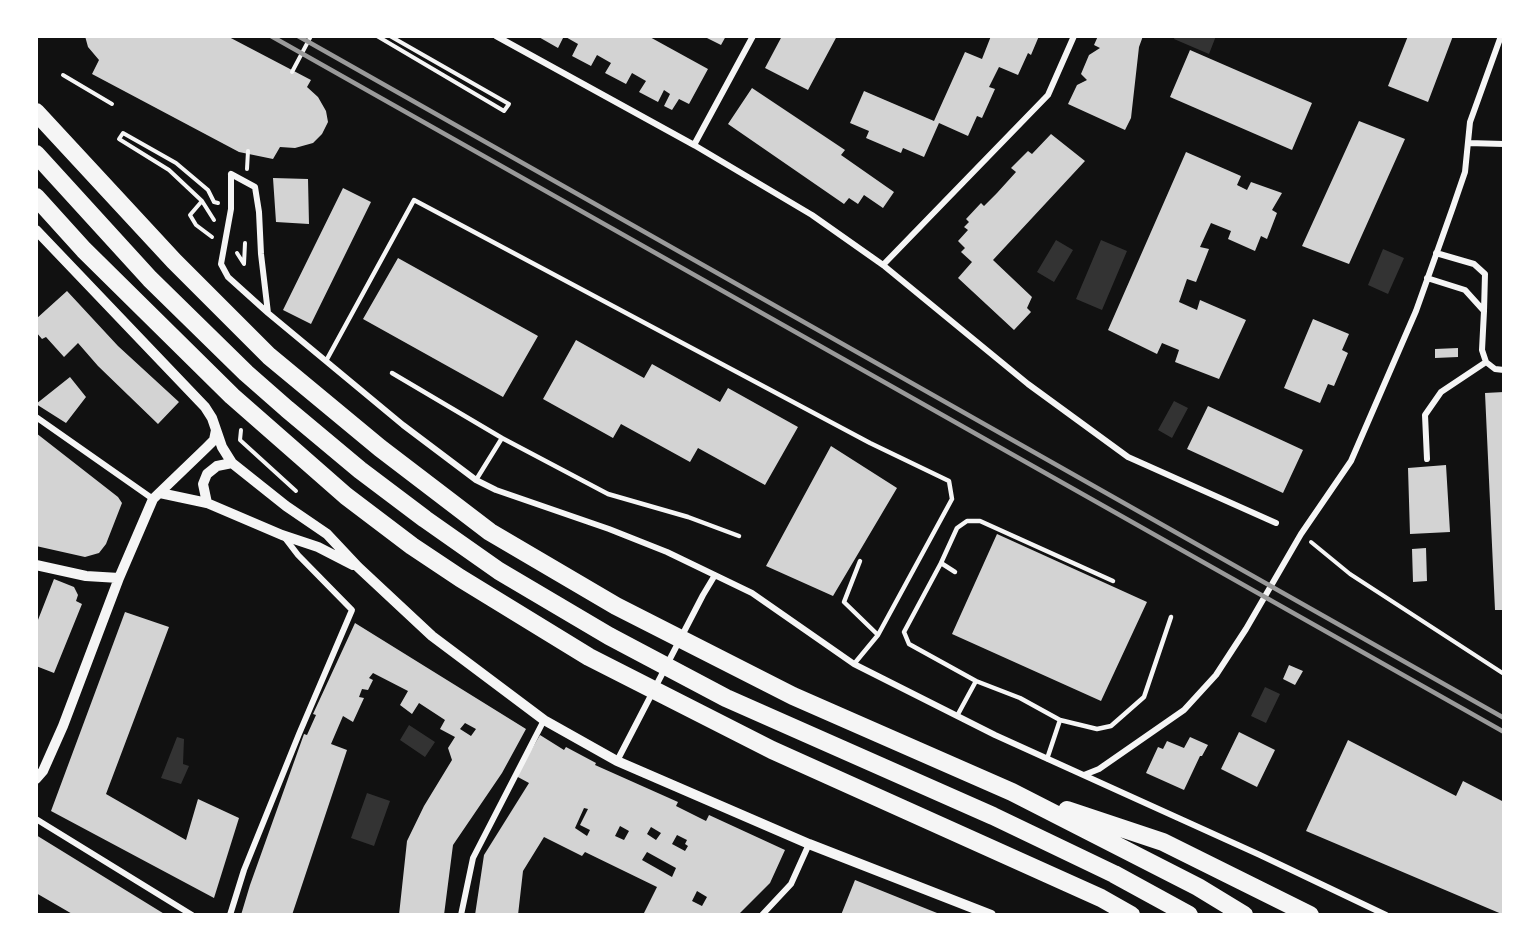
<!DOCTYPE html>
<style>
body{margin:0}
#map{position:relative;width:1540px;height:951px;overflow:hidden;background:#111;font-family:"Noto Sans",sans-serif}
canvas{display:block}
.frame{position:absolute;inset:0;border:38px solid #fff;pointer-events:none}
</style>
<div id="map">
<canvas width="1540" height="951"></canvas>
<div class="frame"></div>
</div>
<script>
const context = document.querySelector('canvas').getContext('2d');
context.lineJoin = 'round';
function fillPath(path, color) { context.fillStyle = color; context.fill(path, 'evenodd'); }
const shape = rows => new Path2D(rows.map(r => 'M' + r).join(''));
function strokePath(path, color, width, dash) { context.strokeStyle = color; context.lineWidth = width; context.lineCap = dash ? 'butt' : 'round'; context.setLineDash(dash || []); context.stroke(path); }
fillPath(shape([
 [1175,36,1216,36,1209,54,1174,39],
 [1056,240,1073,250,1054,282,1037,272],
 [1101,240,1127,251,1102,310,1076,299],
 [1383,249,1404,258,1388,294,1368,285],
 [1174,401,1188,408,1172,438,1158,430],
 [1265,687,1280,694,1266,723,1251,716],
 [409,725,435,742,425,757,400,740],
 [177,737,184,739,183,764,189,766,181,784,161,778],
 [367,793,390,801,374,846,351,838]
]), '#333');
fillPath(shape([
 [85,36,227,36,311,80,307,87,318,97,326,111,328,122,322,134,313,143,295,148,280,147,273,159,239,152,92,74,99,60,88,47],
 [537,36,648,36,708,69,689,104,679,99,672,110,664,106,670,94,664,90,658,102,639,92,646,81,632,73,626,84,605,73,611,63,597,55,591,66,572,56,578,44,564,36,558,48],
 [703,36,726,36,721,45],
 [782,36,837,36,808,90,765,68],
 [991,36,1039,36,1031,55,1028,53,1018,75,999,67,989,87,995,89,982,118,977,116,968,136,939,123,924,157,903,148,901,153,866,138,869,131,850,123,864,91,934,121,965,52,982,59],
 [1098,36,1143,36,1139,47,1131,118,1125,130,1068,104,1077,85,1087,80,1081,74,1089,55,1100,48,1094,45],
 [1408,36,1453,36,1428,102,1388,86],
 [1190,50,1312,103,1292,150,1170,97],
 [752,88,845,150,841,155,894,192,883,208,864,195,858,204,849,198,844,204,728,124],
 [1359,121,1405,139,1349,264,1302,246],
 [1051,134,1085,161,993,260,1032,297,1027,308,1031,312,1014,330,958,278,972,262,961,252,965,248,958,241,968,230,964,227,969,222,966,219,981,203,984,206,997,193,1016,172,1011,168,1028,151,1032,154],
 [1186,152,1241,176,1237,185,1247,190,1251,182,1282,193,1272,210,1277,213,1267,239,1261,236,1255,251,1228,239,1231,231,1211,223,1200,247,1209,249,1196,282,1187,279,1179,302,1197,310,1200,300,1246,320,1219,379,1175,362,1179,350,1162,343,1157,354,1108,330],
 [273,178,308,179,309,224,276,222],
 [343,188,371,202,311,324,283,310],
 [398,258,538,336,503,397,363,319],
 [67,291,118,346,179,402,158,424,98,366,78,343,64,357,46,337,42,339,36,332,36,319],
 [1313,319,1349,334,1342,350,1348,353,1334,386,1328,384,1320,403,1284,388],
 [576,340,644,378,652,364,720,402,728,388,798,427,765,485,698,448,690,462,621,424,613,438,543,399],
 [1458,348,1458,357,1435,358,1435,349],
 [70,377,86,397,66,423,36,404],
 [1504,392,1504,610,1495,610,1485,393],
 [1208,406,1303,450,1283,493,1187,449],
 [36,433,118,497,122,503,106,544,99,553,85,557,36,546],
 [831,446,897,488,833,596,766,566],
 [1446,465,1450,532,1410,534,1408,468],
 [997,534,1147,602,1101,701,952,634],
 [1426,548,1427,581,1413,582,1412,549],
 [54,579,74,587,78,595,76,601,82,604,54,673,36,666,36,625],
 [125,612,169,627,106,794,186,840,198,799,239,818,214,898,51,811],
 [355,623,526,729,502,773,453,845,444,915,399,915,407,841,424,806,452,760,448,748,455,737,440,729,445,720,419,703,412,714,400,705,408,691,373,673,369,678,373,680,368,690,362,689,359,697,364,698,353,722,343,716,331,744,347,750,292,915,241,915,250,885,304,734,307,735,316,715,313,714],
 [465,723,476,729,471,736,460,729],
 [1289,665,1303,671,1295,685,1283,679],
 [1239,732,1275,750,1257,787,1221,769],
 [540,735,564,750,566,747,596,763,595,765,678,802,676,806,706,821,709,815,785,850,770,883,738,915,643,915,657,887,585,852,582,856,544,837,523,871,518,915,475,915,484,855,529,783,516,776],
 [584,808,588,809,580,825,590,830,587,836,575,828],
 [620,826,629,831,624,840,615,836],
 [651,827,661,833,656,840,647,834],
 [677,835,687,840,685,844,688,846,685,851,672,844],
 [647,852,676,868,672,877,642,860],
 [697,891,707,897,702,906,692,901],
 [1190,737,1208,745,1202,756,1200,756,1184,790,1146,773,1158,747,1163,749,1167,741,1184,748],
 [1348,740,1456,796,1463,781,1504,802,1504,915,1306,831],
 [36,835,166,915,74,915,36,893],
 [855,880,942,915,841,915]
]), '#d3d3d3');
strokePath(shape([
 [377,36,504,111,509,104,390,36],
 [292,72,311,36],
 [63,75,112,104],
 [247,169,248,151],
 [202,201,190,215,196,225,212,237],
 [214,220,202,201,169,170,119,139,123,133,176,163,208,190,214,202,218,203],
 [237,253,244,264,245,243],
 [241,430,240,440,296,491],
 [1311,542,1350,574,1504,674]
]), '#f5f5f5', 4);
strokePath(shape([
 [326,361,414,200,870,443,949,481,952,499,878,635,854,664],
 [392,373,502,438,608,494,688,517,739,536],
 [476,480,502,438],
 [860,561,844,602,878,635],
 [941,563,957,528,967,521,980,521,1113,581],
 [955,572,941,563,904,632,909,644,976,681],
 [957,716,976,681,1020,698,1060,720,1047,759],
 [1060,720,1097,729,1111,726,1144,697,1171,617]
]), '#f5f5f5', 4.5);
strokePath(shape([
 [496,36,694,145,812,215,883,265,1028,384,1128,457,1276,523],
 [1468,143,1504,144],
 [694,145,753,36],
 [231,174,255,187,259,212,261,254,268,313,228,277,221,264,231,209,231,174],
 [883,265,1048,95,1074,36],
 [1427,278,1465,290,1484,311,1485,274,1474,264,1436,253],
 [1484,311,1482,350,1486,362,1495,369,1504,370],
 [268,313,403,425,476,480,496,490,609,529,667,552,752,593,854,664,995,735,1260,855,1386,915],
 [36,417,153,499],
 [1427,459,1425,415,1441,392,1486,362],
 [617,761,703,595,715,575],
 [1084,775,1099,769,1184,710,1216,675,1246,629,1301,534,1351,461,1416,311,1453,207,1465,172,1470,122,1501,36],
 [36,819,192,915],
 [230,915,244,870,299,734,352,610,298,555,285,538],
 [461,915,473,858,544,720],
 [762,915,791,884,809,844]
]), '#f5f5f5', 6);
strokePath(shape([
 [36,230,205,407,212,418,222,447,232,463,286,506,327,534,358,567,432,636,544,720,617,761,809,844,991,915],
 [160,493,207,503,282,535,318,547,353,565],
 [207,503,203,484,207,474,217,466,232,463],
 [36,565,86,576,119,578],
 [36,779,43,771,63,726,119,578,153,499,206,448,214,440,216,430]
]), '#f5f5f5', 10);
strokePath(shape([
 [36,112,174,261,269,356,380,448,490,532,616,606,793,696,1012,792,1198,887,1244,915],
 [36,154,150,279,246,373,287,409,360,470,425,519,499,571,609,636,726,698,993,816,1114,874,1189,915],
 [36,197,84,250,232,396,346,496,412,546,460,578,589,657,772,750,1101,898,1131,915],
 [1067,810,1163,842,1310,915]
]), '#f5f5f5', 18);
strokePath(shape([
 [271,36,1504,732],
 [298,36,1504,718]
]), '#9a9a9a', 4.5);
</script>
